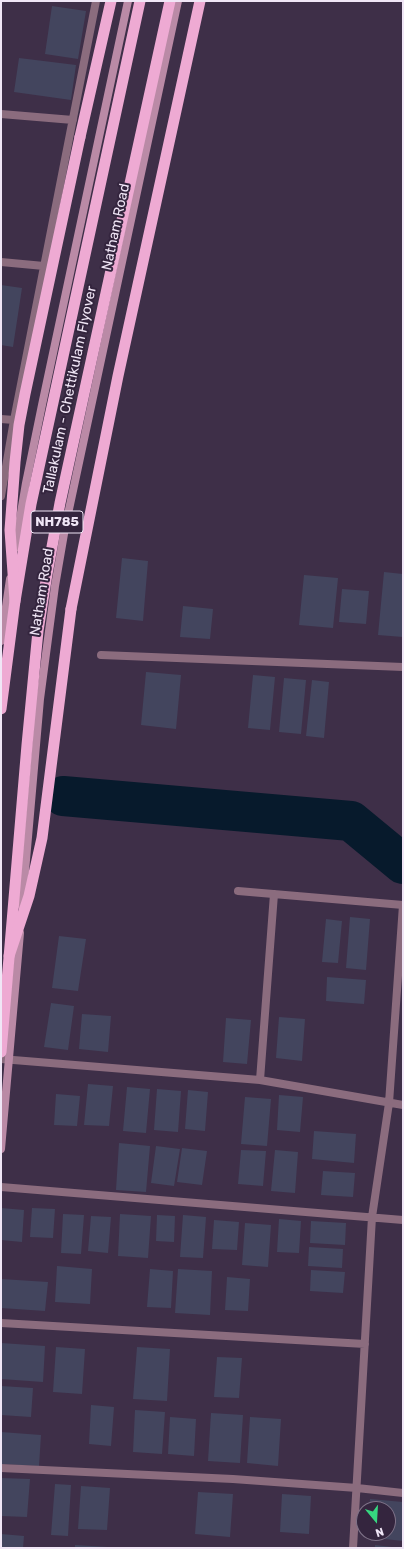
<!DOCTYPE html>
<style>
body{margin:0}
#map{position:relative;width:404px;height:1549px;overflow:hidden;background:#3e2f48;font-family:Rubik,sans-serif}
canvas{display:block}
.frame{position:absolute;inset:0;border:2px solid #f0e6f6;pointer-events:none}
.north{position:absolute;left:356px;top:1501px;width:40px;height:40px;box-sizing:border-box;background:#34253e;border:1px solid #7f7288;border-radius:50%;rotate:162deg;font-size:11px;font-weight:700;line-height:16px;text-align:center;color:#f0e6f6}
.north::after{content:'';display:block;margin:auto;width:14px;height:18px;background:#36d880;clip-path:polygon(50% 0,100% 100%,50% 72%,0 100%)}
</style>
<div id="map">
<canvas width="404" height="1549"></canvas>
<div class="frame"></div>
<div class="north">N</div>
</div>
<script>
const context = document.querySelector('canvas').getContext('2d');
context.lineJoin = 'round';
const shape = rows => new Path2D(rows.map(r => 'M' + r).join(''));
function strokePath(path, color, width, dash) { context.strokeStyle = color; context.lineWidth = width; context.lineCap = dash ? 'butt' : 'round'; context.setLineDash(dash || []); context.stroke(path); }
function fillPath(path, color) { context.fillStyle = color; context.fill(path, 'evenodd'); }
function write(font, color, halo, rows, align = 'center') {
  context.font = font + ' Rubik,sans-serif'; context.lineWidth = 4; context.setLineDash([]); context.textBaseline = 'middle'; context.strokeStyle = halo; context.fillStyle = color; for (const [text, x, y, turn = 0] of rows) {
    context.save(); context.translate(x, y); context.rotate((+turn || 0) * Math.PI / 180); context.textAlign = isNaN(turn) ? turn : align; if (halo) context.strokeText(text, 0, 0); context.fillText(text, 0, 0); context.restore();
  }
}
strokePath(shape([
 [63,796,351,821,403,864]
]), '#071a2c', 40);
fillPath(shape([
 [52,6,86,11,78,59,45,54],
 [19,58,76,65,71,100,14,92],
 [1,285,22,288,13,347,1,345],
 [122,558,148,561,143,621,116,618],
 [384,572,403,574,403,637,378,635],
 [304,575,338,578,333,628,299,625],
 [342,589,369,591,366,624,339,622],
 [183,606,213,609,210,639,180,637],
 [146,672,181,675,176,729,141,725],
 [253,675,275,677,270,730,248,728],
 [284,678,306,680,301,734,279,732],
 [312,680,329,682,324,738,306,736],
 [350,917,370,919,366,970,346,968],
 [326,919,342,921,338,963,322,962],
 [59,936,86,939,78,991,52,988],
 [327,977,366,980,364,1004,326,1001],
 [51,1003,74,1006,68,1050,44,1047],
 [82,1014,111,1016,108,1052,79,1049],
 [279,1017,305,1019,302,1061,276,1058],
 [226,1018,251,1020,247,1064,223,1062],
 [88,1084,113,1086,109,1126,84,1125],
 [127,1087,150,1089,146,1133,123,1131],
 [157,1089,181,1091,178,1132,154,1130],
 [188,1090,208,1092,205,1131,185,1129],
 [56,1094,80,1096,77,1126,54,1125],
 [279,1095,303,1097,300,1132,277,1130],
 [245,1097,271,1099,267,1146,241,1144],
 [314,1131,356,1134,354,1163,312,1159],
 [119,1143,150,1146,146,1192,116,1190],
 [156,1146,180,1149,174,1186,151,1183],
 [182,1148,207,1151,202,1185,177,1182],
 [241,1150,266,1151,263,1186,238,1184],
 [275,1150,298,1152,295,1193,271,1191],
 [323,1171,355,1173,353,1197,321,1195],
 [1,1208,24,1210,22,1242,1,1240],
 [32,1208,55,1209,53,1238,30,1237],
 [63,1214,84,1215,81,1254,61,1253],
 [120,1214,151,1216,148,1258,118,1256],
 [157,1215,175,1216,174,1242,156,1241],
 [183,1215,206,1217,203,1258,180,1257],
 [91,1216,111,1217,108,1253,88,1251],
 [279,1219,301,1221,299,1253,277,1252],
 [214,1220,239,1222,237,1250,212,1249],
 [311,1221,346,1223,345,1245,310,1243],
 [245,1223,271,1225,268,1267,242,1265],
 [309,1247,343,1249,342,1268,308,1266],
 [57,1266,92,1269,90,1304,55,1302],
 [150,1269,173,1271,171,1308,147,1307],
 [178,1269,212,1271,210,1315,175,1313],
 [311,1270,345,1272,343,1293,310,1291],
 [227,1277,250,1279,248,1311,225,1310],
 [1,1279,48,1282,45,1311,1,1308],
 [1,1343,45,1346,43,1382,1,1379],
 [56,1347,85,1349,82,1394,53,1392],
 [137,1347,170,1349,167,1401,133,1399],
 [217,1357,242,1358,239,1398,214,1397],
 [1,1386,33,1388,31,1417,1,1415],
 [91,1405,114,1407,111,1446,89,1444],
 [135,1410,165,1412,162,1454,133,1452],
 [211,1413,243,1415,240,1463,208,1461],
 [170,1417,196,1419,194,1456,168,1454],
 [250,1417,281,1419,278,1466,247,1463],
 [1,1432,41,1435,39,1466,1,1464],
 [1,1478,30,1479,27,1517,1,1516],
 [55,1484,71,1485,68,1536,51,1535],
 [81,1486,110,1488,107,1530,78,1529],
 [198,1492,233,1494,230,1537,195,1534],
 [282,1494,311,1496,309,1534,280,1532],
 [370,1499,403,1502,403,1541,366,1537,366,1533,388,1533,388,1509,369,1509],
 [1,1534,24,1536,23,1548,1,1548],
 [75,1545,108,1547,108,1548,75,1548],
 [375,1545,392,1547,392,1548,375,1548]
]), '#43455e');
strokePath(shape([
 [1,114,73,120],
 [1,262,44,266],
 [1,419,14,420],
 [1,496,14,420,96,1],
 [101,655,403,667],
 [238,891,403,905,389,1103,372,1217,353,1548],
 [1,1059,260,1080,403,1105],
 [260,1080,274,894],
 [1,1187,403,1220],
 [1,1323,365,1344],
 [1,1468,233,1479,357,1488,403,1493]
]), '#8b6c7e', 8);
strokePath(shape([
 [15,548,26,483,42,405,128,1],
 [1,641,10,579],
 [22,906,40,699,55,586,65,528,178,1],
 [1,1149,20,933]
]), '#ba8aa6', 8);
strokePath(shape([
 [80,137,111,1],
 [71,609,118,376,200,1],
 [1,709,15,601,31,504,140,1],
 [1,1052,27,745,38,631,47,574,60,503,170,1]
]), '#eeaad3', 11);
strokePath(shape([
 [15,601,10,530,15,462,19,425,25,394,80,137],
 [9,956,29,896,42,838,71,609]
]), '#eeaad3', 11);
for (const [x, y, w] of [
 [57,522,52]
]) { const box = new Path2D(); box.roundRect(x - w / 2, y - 11, w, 22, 3); context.fillStyle = '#34253e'; context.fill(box); strokePath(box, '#f0e6f6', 1); }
write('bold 13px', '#f0e6f6', null, [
 ["NH785",57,522]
]);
write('14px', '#f0e6f6', '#34253e', [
 ["Natham Road",116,227,-78],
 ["Tallakulam - Chettikulam Flyover",70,390,-78],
 ["Natham Road",42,592,-81]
]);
</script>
